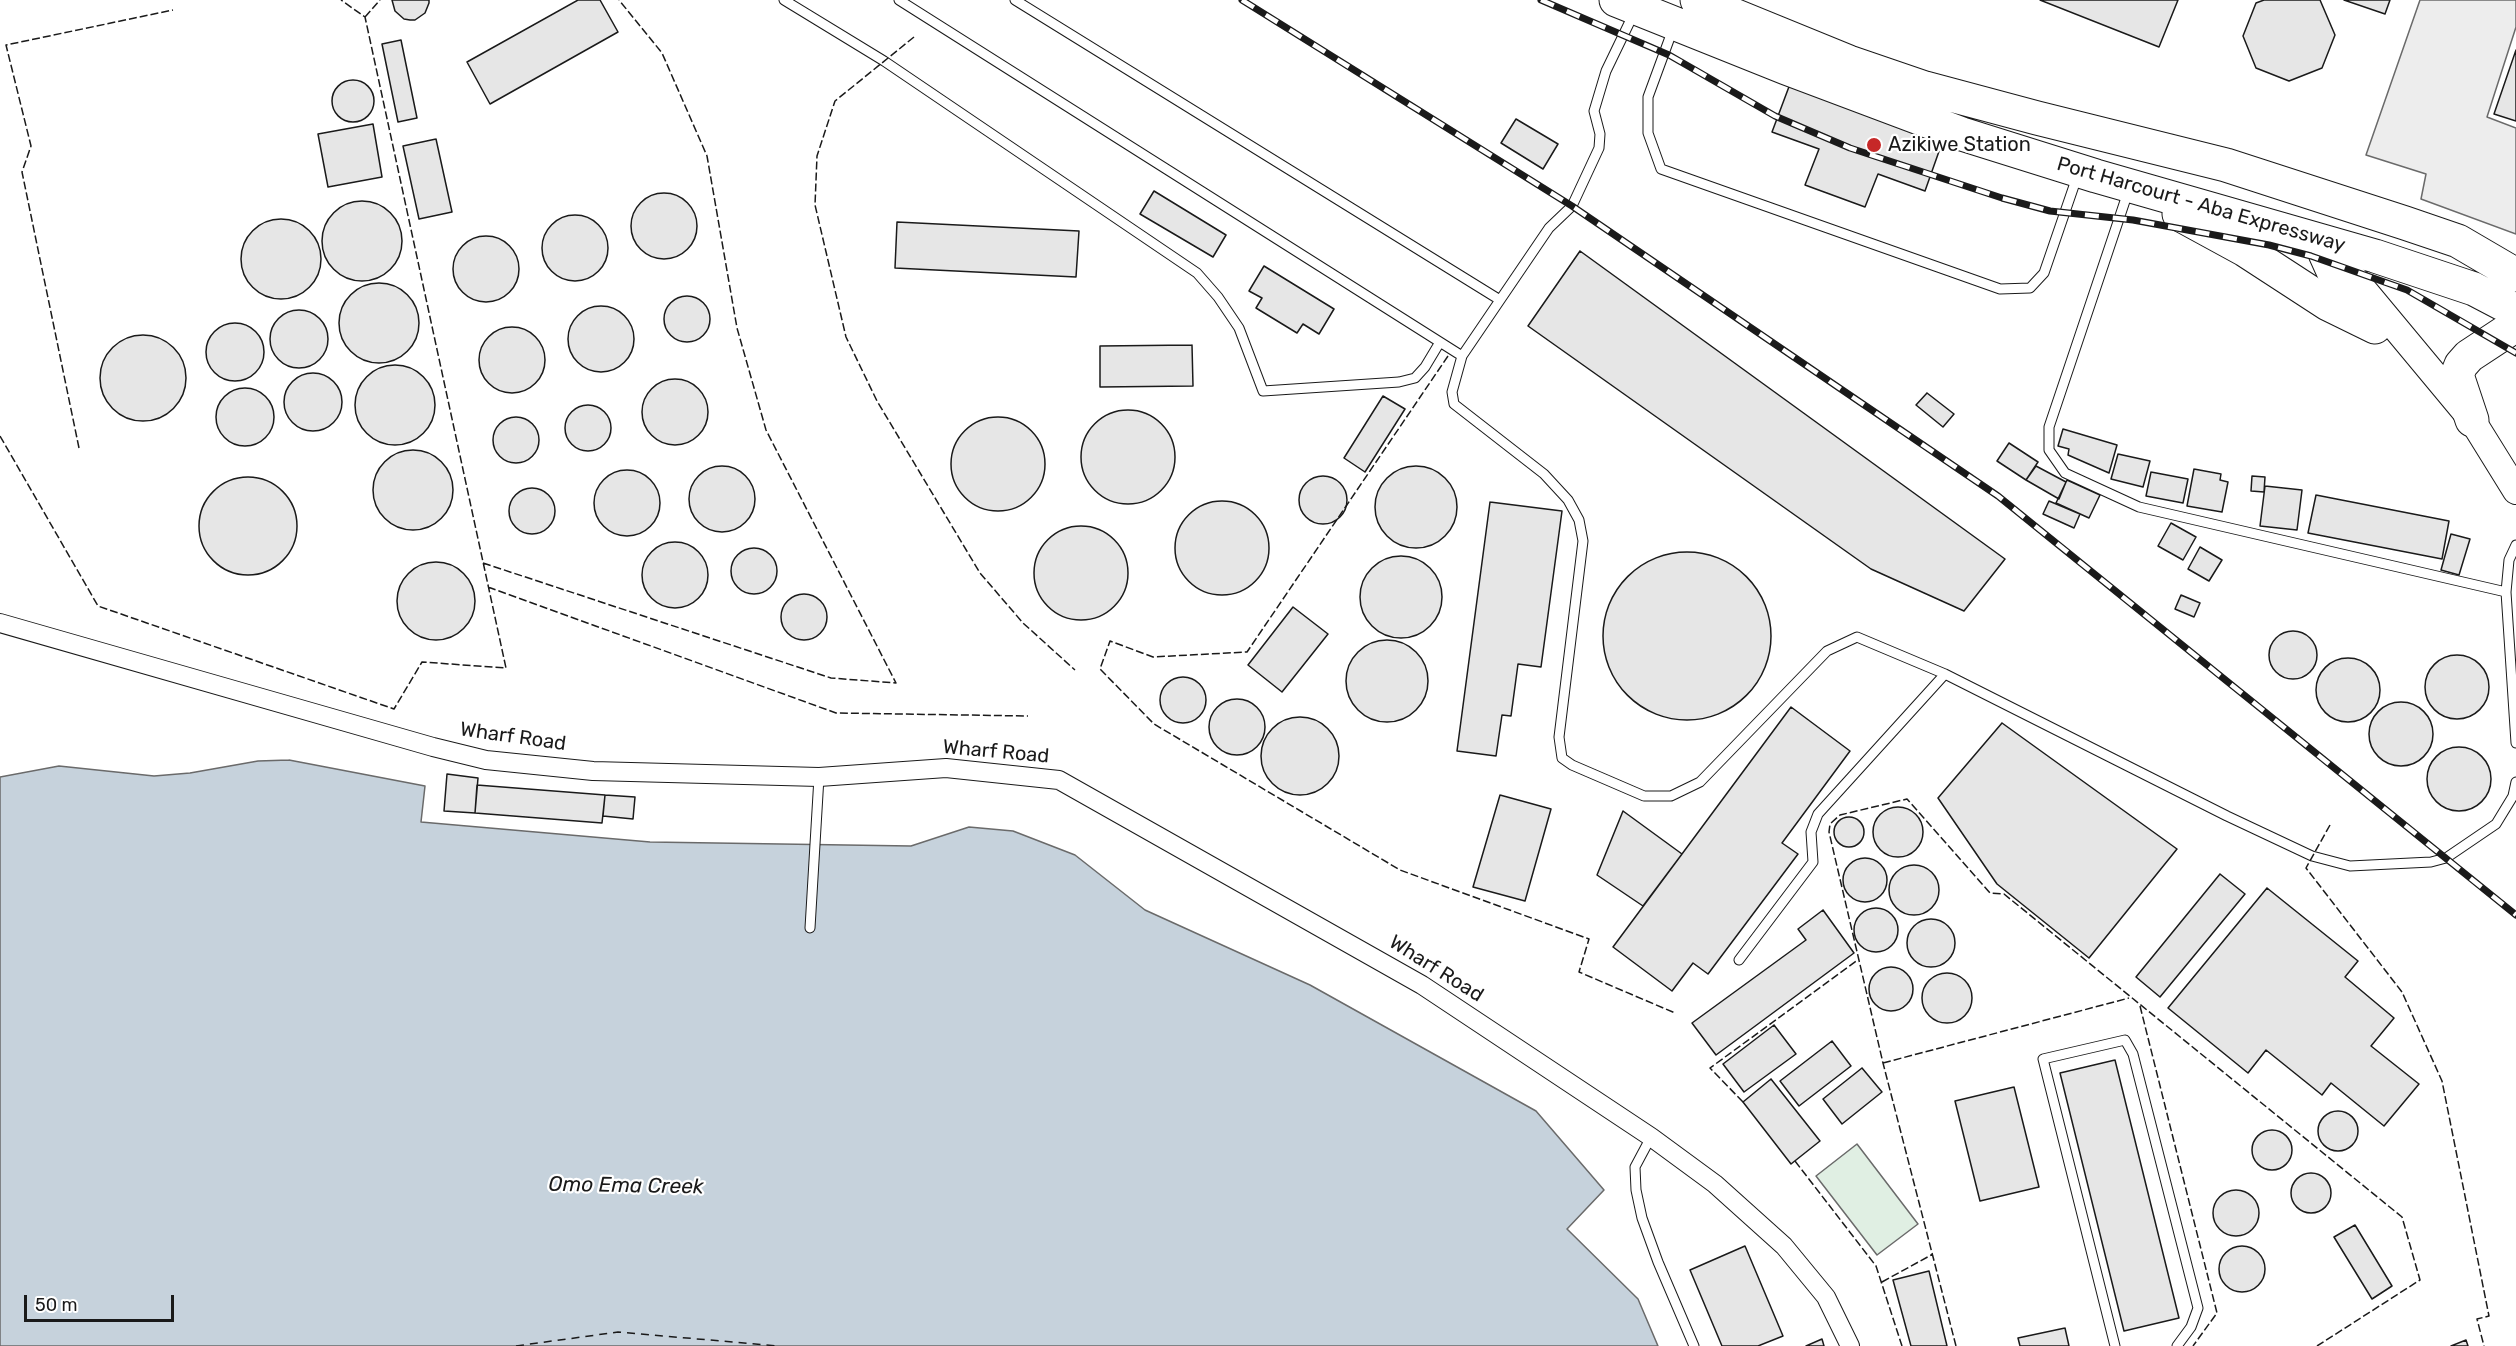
<!DOCTYPE html>
<style>
body{margin:0}
#map{position:relative;width:2516px;height:1346px;overflow:hidden;background:#fff;font-family:Rubik,sans-serif}
canvas{display:block}
.scale{position:absolute;left:24px;top:1295px;width:150px;height:27px;box-sizing:border-box;border:3px solid #1a1a1a;border-top:0;padding-left:8px;font-size:18px;line-height:21px;white-space:nowrap;color:#1a1a1a;-webkit-text-stroke:4px #fff;paint-order:stroke}
</style>
<div id="map">
<canvas width="2516" height="1346"></canvas>
<div class="scale">50 m</div>
</div>
<script>
const context = document.querySelector('canvas').getContext('2d');
context.lineJoin = 'round';
function fillPath(path, color) { context.fillStyle = color; context.fill(path, 'evenodd'); }
const shape = rows => new Path2D(rows.map(r => 'M' + r).join(''));
function strokePath(path, color, width, dash) { context.strokeStyle = color; context.lineWidth = width; context.lineCap = dash ? 'butt' : 'round'; context.setLineDash(dash || []); context.stroke(path); }
function write(font, color, halo, rows, align = 'center') {
  context.font = font + ' Rubik,sans-serif'; context.lineWidth = 4.5; context.setLineDash([]); context.textBaseline = 'middle'; context.strokeStyle = halo; context.fillStyle = color; for (const [text, x, y, turn = 0] of rows) {
    context.save(); context.translate(x, y); context.rotate((+turn || 0) * Math.PI / 180); context.textAlign = isNaN(turn) ? turn : align; if (halo) context.strokeText(text, 0, 0); context.fillText(text, 0, 0); context.restore();
  }
}
const green = shape([
 [1857,1144,1918,1224,1877,1255,1816,1176,1857,1144]
]);
fillPath(green, '#e0efe3');
strokePath(green, '#6a6a6a', 1.5);
const parking = shape([
 [2420,0,2516,0,2516,27,2487,117,2516,128,2516,234,2421,199,2426,174,2366,155,2420,0]
]);
fillPath(parking, '#ededed');
strokePath(parking, '#6a6a6a', 1.5);
const water = shape([
 [289,760,425,786,421,822,650,842,911,846,969,827,1013,831,1075,855,1145,910,1310,985,1536,1111,1604,1190,1567,1229,1638,1299,1658,1346,0,1346,0,777,59,766,154,776,190,773,258,761,289,760]
]);
fillPath(water, '#c6d2dc');
strokePath(water, '#6a6a6a', 1.5);
strokePath(shape([
 [516,1346,618,1332,778,1346]
]), '#1a1a1a', 1.5, [8, 6]);
const building = shape([
 [392,0,429,0,429,3,425,13,415,20,410,20,404,19,395,11,392,0],
 [578,0,600,0,618,32,490,104,467,62,578,0],
 [2040,0,2178,0,2159,47,2040,0],
 [2264,0,2320,0,2335,35,2322,68,2289,81,2256,68,2243,36,2256,3,2264,0],
 [2344,0,2390,0,2385,14,2344,0],
 [401,40,417,118,398,122,382,44,401,40],
 [2516,50,2516,121,2494,114,2516,50],
 '332 101a21 21 0 1 1 42 0a21 21 0 1 1-42 0Z',
 [1790,84,1943,140,1925,191,1878,174,1865,207,1805,185,1819,149,1772,132,1790,84],
 [1516,119,1558,144,1543,169,1501,143,1516,119],
 [373,124,382,177,328,187,318,134,373,124],
 [436,139,452,212,419,219,403,146,436,139],
 [1154,191,1226,235,1213,257,1140,214,1154,191],
 '631 226a33 33 0 1 1 66 0a33 33 0 1 1-66 0Z',
 '322 241a40 40 0 1 1 80 0a40 40 0 1 1-80 0Z',
 '542 248a33 33 0 1 1 66 0a33 33 0 1 1-66 0Z',
 '241 259a40 40 0 1 1 80 0a40 40 0 1 1-80 0Z',
 [897,222,1079,231,1076,277,895,268,897,222],
 '453 269a33 33 0 1 1 66 0a33 33 0 1 1-66 0Z',
 [1580,251,2005,559,1964,611,1871,569,1528,326,1580,251],
 [1264,266,1334,309,1319,334,1303,324,1297,333,1256,308,1262,298,1249,291,1264,266],
 '339 323a40 40 0 1 1 80 0a40 40 0 1 1-80 0Z',
 '664 319a23 23 0 1 1 46 0a23 23 0 1 1-46 0Z',
 '568 339a33 33 0 1 1 66 0a33 33 0 1 1-66 0Z',
 '270 339a29 29 0 1 1 58 0a29 29 0 1 1-58 0Z',
 '206 352a29 29 0 1 1 58 0a29 29 0 1 1-58 0Z',
 '479 360a33 33 0 1 1 66 0a33 33 0 1 1-66 0Z',
 '100 378a43 43 0 1 1 86 0a43 43 0 1 1-86 0Z',
 [1192,345,1193,386,1100,387,1100,346,1192,345],
 '355 405a40 40 0 1 1 80 0a40 40 0 1 1-80 0Z',
 '284 402a29 29 0 1 1 58 0a29 29 0 1 1-58 0Z',
 '642 412a33 33 0 1 1 66 0a33 33 0 1 1-66 0Z',
 '216 417a29 29 0 1 1 58 0a29 29 0 1 1-58 0Z',
 [1927,393,1954,414,1943,427,1916,405,1927,393],
 [1383,396,1405,409,1365,472,1344,458,1383,396],
 '565 428a23 23 0 1 1 46 0a23 23 0 1 1-46 0Z',
 '1081 457a47 47 0 1 1 94 0a47 47 0 1 1-94 0Z',
 '493 440a23 23 0 1 1 46 0a23 23 0 1 1-46 0Z',
 '951 464a47 47 0 1 1 94 0a47 47 0 1 1-94 0Z',
 [2063,429,2117,445,2109,473,2068,455,2069,449,2058,446,2063,429],
 [2009,443,2038,462,2026,480,1997,461,2009,443],
 '373 490a40 40 0 1 1 80 0a40 40 0 1 1-80 0Z',
 [2118,454,2150,461,2143,487,2111,479,2118,454],
 '1375 507a41 41 0 1 1 82 0a41 41 0 1 1-82 0Z',
 [2036,466,2066,482,2059,499,2026,480,2036,466],
 '689 499a33 33 0 1 1 66 0a33 33 0 1 1-66 0Z',
 [2194,469,2221,474,2220,480,2228,482,2222,512,2187,506,2194,469],
 '594 503a33 33 0 1 1 66 0a33 33 0 1 1-66 0Z',
 [2151,472,2188,479,2183,503,2146,496,2151,472],
 [2252,476,2265,477,2264,492,2251,491,2252,476],
 '1299 500a24 24 0 1 1 48 0a24 24 0 1 1-48 0Z',
 '199 526a49 49 0 1 1 98 0a49 49 0 1 1-98 0Z',
 [2067,480,2100,495,2089,518,2056,503,2067,480],
 [2265,486,2302,490,2297,530,2260,526,2265,486],
 '509 511a23 23 0 1 1 46 0a23 23 0 1 1-46 0Z',
 [2316,495,2449,521,2442,559,2308,533,2316,495],
 [2049,501,2080,514,2074,528,2043,514,2049,501],
 '1175 548a47 47 0 1 1 94 0a47 47 0 1 1-94 0Z',
 [1490,502,1562,511,1541,667,1518,664,1511,716,1502,715,1496,756,1457,751,1490,502],
 [2171,523,2196,537,2183,560,2158,546,2171,523],
 '1034 573a47 47 0 1 1 94 0a47 47 0 1 1-94 0Z',
 [2451,534,2470,539,2459,575,2441,570,2451,534],
 '642 575a33 33 0 1 1 66 0a33 33 0 1 1-66 0Z',
 [2200,547,2222,560,2209,581,2188,569,2200,547],
 '731 571a23 23 0 1 1 46 0a23 23 0 1 1-46 0Z',
 '1603 636a84 84 0 1 1 168 0a84 84 0 1 1-168 0Z',
 '1360 597a41 41 0 1 1 82 0a41 41 0 1 1-82 0Z',
 '397 601a39 39 0 1 1 78 0a39 39 0 1 1-78 0Z',
 '781 617a23 23 0 1 1 46 0a23 23 0 1 1-46 0Z',
 [2181,595,2200,603,2194,617,2175,609,2181,595],
 [1293,607,1328,634,1282,692,1248,665,1293,607],
 '2269 655a24 24 0 1 1 48 0a24 24 0 1 1-48 0Z',
 '1346 681a41 41 0 1 1 82 0a41 41 0 1 1-82 0Z',
 '2425 687a32 32 0 1 1 64 0a32 32 0 1 1-64 0Z',
 '2316 690a32 32 0 1 1 64 0a32 32 0 1 1-64 0Z',
 '1160 700a23 23 0 1 1 46 0a23 23 0 1 1-46 0Z',
 '1209 727a28 28 0 1 1 56 0a28 28 0 1 1-56 0Z',
 '2369 734a32 32 0 1 1 64 0a32 32 0 1 1-64 0Z',
 [1791,707,1850,751,1782,843,1798,854,1708,974,1693,963,1672,991,1613,947,1791,707],
 '1261 756a39 39 0 1 1 78 0a39 39 0 1 1-78 0Z',
 [2002,723,2177,849,2089,958,1997,884,1938,798,2002,723],
 '2427 779a32 32 0 1 1 64 0a32 32 0 1 1-64 0Z',
 [447,774,478,778,475,813,444,811,447,774],
 [477,785,605,795,602,823,475,813,477,785],
 [605,795,635,797,633,819,603,816,605,795],
 [1500,795,1551,809,1525,901,1473,887,1500,795],
 '1873 832a25 25 0 1 1 50 0a25 25 0 1 1-50 0Z',
 [1623,811,1682,854,1643,906,1597,875,1623,811],
 '1834 832a15 15 0 1 1 30 0a15 15 0 1 1-30 0Z',
 '1843 880a22 22 0 1 1 44 0a22 22 0 1 1-44 0Z',
 '1889 890a25 25 0 1 1 50 0a25 25 0 1 1-50 0Z',
 [2220,874,2245,894,2160,997,2136,977,2220,874],
 [2267,888,2358,961,2345,977,2394,1018,2371,1046,2419,1084,2384,1126,2331,1083,2322,1095,2266,1050,2248,1073,2168,1008,2267,888],
 '1854 930a22 22 0 1 1 44 0a22 22 0 1 1-44 0Z',
 [1823,910,1854,953,1716,1055,1692,1023,1806,940,1798,929,1823,910],
 '1907 943a24 24 0 1 1 48 0a24 24 0 1 1-48 0Z',
 '1869 989a22 22 0 1 1 44 0a22 22 0 1 1-44 0Z',
 '1922 998a25 25 0 1 1 50 0a25 25 0 1 1-50 0Z',
 [1774,1025,1796,1054,1744,1092,1723,1064,1774,1025],
 [1832,1041,1851,1066,1799,1106,1780,1081,1832,1041],
 [2115,1060,2179,1318,2124,1331,2060,1073,2115,1060],
 [1862,1068,1882,1092,1842,1124,1823,1099,1862,1068],
 [1771,1079,1820,1141,1791,1164,1743,1102,1771,1079],
 [2014,1087,2039,1187,1980,1201,1955,1101,2014,1087],
 '2318 1131a20 20 0 1 1 40 0a20 20 0 1 1-40 0Z',
 '2252 1150a20 20 0 1 1 40 0a20 20 0 1 1-40 0Z',
 '2291 1193a20 20 0 1 1 40 0a20 20 0 1 1-40 0Z',
 '2213 1213a23 23 0 1 1 46 0a23 23 0 1 1-46 0Z',
 [2355,1225,2392,1286,2372,1299,2334,1237,2355,1225],
 '2219 1269a23 23 0 1 1 46 0a23 23 0 1 1-46 0Z',
 [1745,1246,1783,1336,1758,1346,1722,1346,1690,1270,1745,1246],
 [1929,1271,1947,1346,1911,1346,1893,1280,1929,1271],
 [2065,1328,2069,1346,2020,1346,2018,1338,2065,1328],
 [1822,1339,1824,1346,1806,1346,1822,1339],
 [2466,1340,2468,1346,2451,1346,2466,1340]
]);
fillPath(building, '#e6e6e6');
strokePath(building, '#1a1a1a', 1.5);
const lane = shape([
 [784,0,884,61,1197,273,1218,297,1239,328,1263,391,1399,382,1415,378,1425,367,1440,342],
 [899,0,1462,356],
 [1015,0,1500,300],
 [1634,13,1606,71,1594,111,1600,134,1599,148,1572,206,1549,228,1462,356,1452,392,1454,404,1544,474,1568,500,1579,520,1583,541,1559,737,1562,758,1572,765,1644,796,1671,796,1700,782,1827,651,1857,637,1945,674,2227,816,2312,856,2350,866,2431,862,2446,858,2496,824,2513,796,2516,782],
 [1673,29,1648,97,1648,133,1661,169,2000,289,2030,288,2044,273,2077,177],
 [2128,192,2049,427,2049,450,2065,473,2139,507,2506,592],
 [2516,545,2509,560,2506,592,2516,743],
 [810,928,819,777],
 [1739,960,1813,862,1811,832,1818,814,1945,674],
 [1651,1137,1635,1167,1636,1190,1642,1218,1658,1262,1694,1346],
 [2115,1346,2043,1059,2125,1040,2133,1054,2198,1308,2191,1327,2177,1346]
]);
const street = shape([
 [0,623,433,747,486,760,593,771,819,777,946,768,1059,780,1422,985,1651,1137,1715,1184,1784,1246,1826,1297,1850,1346]
]);
const secondary = shape([
 [2324,242,2472,420,2516,491],
 [2323,250,2322,255,2335,284,2366,319]
]);
const highway = shape([
 [1616,0,1786,68,1962,134,2096,176,2375,256,2474,289,2516,311],
 [1697,0,1849,62,1925,88,2037,118,2226,165,2405,223,2458,241,2516,275],
 [2179,214,2245,250,2328,304,2375,327],
 [2472,420,2457,375,2461,365,2469,356,2516,325]
]);
strokePath(lane, '#1a1a1a', 11);
strokePath(street, '#1a1a1a', 20);
strokePath(secondary, '#1a1a1a', 28);
strokePath(highway, '#1a1a1a', 35);
strokePath(lane, '#fff', 9);
strokePath(street, '#fff', 18);
strokePath(secondary, '#fff', 26);
strokePath(highway, '#fff', 33);
const rail = shape([
 [1242,0,1572,206,1998,496,2516,915],
 [1541,0,1669,55,1775,116,1850,148,2002,198,2050,211,2133,220,2269,245,2311,256,2407,290,2516,353]
]);
strokePath(rail, '#1a1a1a', 7);
strokePath(rail, '#fff', 4.5, [14]);
strokePath(shape([
 [365,17,380,0],
 [914,37,835,101,817,156,815,205,846,337,877,401,980,573,1023,623,1075,670],
 [1448,356,1247,652,1153,657,1110,641,1100,669,1154,724,1400,870,1589,939,1579,972,1675,1013],
 [0,436,98,606,394,709,422,662,506,668,365,17,341,0],
 [79,448,22,172,31,146,6,45,173,10],
 [483,563,831,678,896,683,766,430,737,328,707,156,662,53,619,0],
 [488,587,836,713,1028,716],
 [2330,825,2306,868,2402,992,2442,1081,2489,1316,2477,1319,2484,1346],
 [2140,1006,2217,1313,2193,1346],
 [1883,1063,2129,998],
 [1743,1102,1710,1068,1859,959],
 [1795,1161,1876,1266,1902,1346],
 [1882,1282,1933,1254],
 [1956,1346,1883,1063,1829,832,1830,824,1840,815,1907,799,1990,893,2004,894,2402,1217,2420,1280,2317,1346]
]), '#1a1a1a', 1.5, [8, 3]);
for (const [x, y, r, color] of [
 [1874,145,8,"#c62828"]
]) { const dot = new Path2D(); dot.arc(x, y, r, 0, 2 * Math.PI); context.fillStyle = color; context.fill(dot); strokePath(dot, '#fff', 2); }
write('20px', '#1a1a1a', '#fff', [
 ["Azikiwe Station",1888,145]
], 'left');
write('20px', '#1a1a1a', '#fff', [
 ["Port Harcourt - Aba Expressway",2201,205,16],
 ["Wharf Road",513,737,8],
 ["Wharf Road",996,752,5],
 ["Wharf Road",1436,969,32]
]);
write('italic 21px', '#1a1a1a', '#fff', [
 ["Omo Ema Creek",626,1186,1]
]);
</script>
